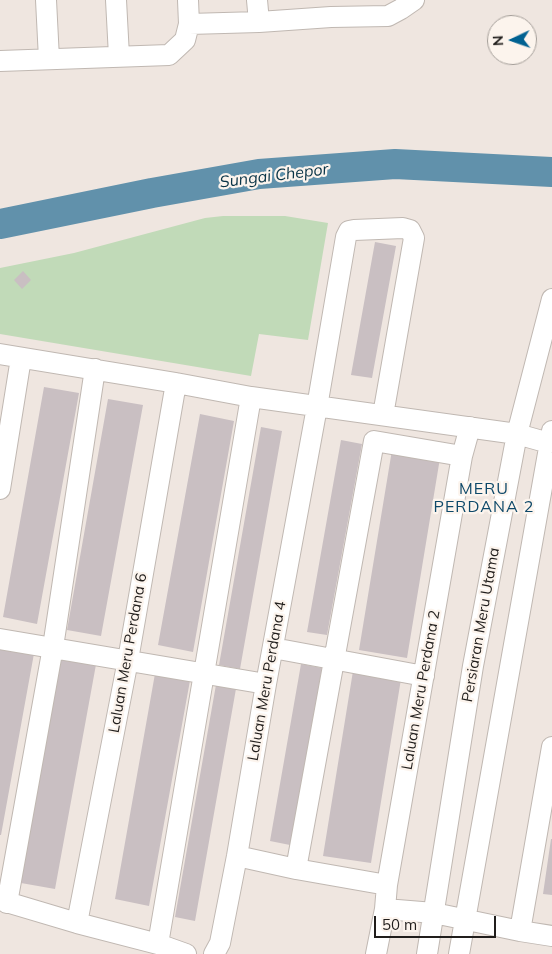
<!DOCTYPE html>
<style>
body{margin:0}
#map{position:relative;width:552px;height:954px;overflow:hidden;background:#efe6e0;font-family:Mulish,sans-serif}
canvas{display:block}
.north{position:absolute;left:487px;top:15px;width:50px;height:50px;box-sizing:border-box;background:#fcf4ed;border:1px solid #a49e99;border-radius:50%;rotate:267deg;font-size:14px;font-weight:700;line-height:20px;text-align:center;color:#211e1c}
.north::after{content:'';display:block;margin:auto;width:18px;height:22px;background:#006191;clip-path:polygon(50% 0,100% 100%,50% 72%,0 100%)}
.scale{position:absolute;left:374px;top:916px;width:122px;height:22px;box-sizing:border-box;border:2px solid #211e1c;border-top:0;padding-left:6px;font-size:15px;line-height:18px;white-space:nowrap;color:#211e1c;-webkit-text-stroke:4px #fcf4ed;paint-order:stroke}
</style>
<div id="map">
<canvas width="552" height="954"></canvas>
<div class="north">N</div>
<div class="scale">50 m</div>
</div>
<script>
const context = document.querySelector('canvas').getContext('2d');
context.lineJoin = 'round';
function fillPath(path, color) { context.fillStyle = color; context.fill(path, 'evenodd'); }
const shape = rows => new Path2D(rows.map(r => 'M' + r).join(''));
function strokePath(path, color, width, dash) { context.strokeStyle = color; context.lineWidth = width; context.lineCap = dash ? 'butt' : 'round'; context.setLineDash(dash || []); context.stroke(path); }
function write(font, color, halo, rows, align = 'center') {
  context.font = font + ' Mulish,sans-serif'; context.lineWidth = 4.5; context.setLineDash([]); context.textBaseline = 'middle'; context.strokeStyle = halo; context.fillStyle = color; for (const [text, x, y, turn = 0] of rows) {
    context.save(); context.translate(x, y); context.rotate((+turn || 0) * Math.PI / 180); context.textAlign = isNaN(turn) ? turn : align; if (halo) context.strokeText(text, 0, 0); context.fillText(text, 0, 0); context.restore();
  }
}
fillPath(shape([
 [223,216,285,216,328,223,308,340,259,334,251,376,0,334,0,268,74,253,205,218]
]), '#c1dab8');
strokePath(shape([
 [0,224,152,193,259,174,395,164,552,172]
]), '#6191ab', 30);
fillPath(shape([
 [375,242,396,246,372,378,351,375],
 [23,271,31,280,22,289,14,280],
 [44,387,79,393,37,624,3,617],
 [108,399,143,405,101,636,67,630],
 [200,414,234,421,193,652,158,645],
 [261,427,282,431,240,669,219,665],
 [341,440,362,444,327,635,307,632],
 [392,450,440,458,407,658,359,650],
 [0,642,35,648,1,835,0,835],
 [62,652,97,659,55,889,21,883],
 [301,664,322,668,290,845,270,841],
 [156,668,191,675,149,906,115,899],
 [353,671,401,679,371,863,323,856],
 [217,679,237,683,195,921,175,917],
 [551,839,552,839,552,895,543,894]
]), '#c9bfc2');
const minor = shape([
 [46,0,49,59],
 [116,0,119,56],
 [257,0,259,22],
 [189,24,259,22,331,17,388,16,401,9,414,0],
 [0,61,169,55,185,40,189,24,188,0],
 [0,354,176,383,251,397,517,434,549,443],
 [0,489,21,358],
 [0,639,266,684],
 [273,648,424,676],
 [237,856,296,869],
 [387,885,296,869,374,441,462,456],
 [0,900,77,923,158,944,186,954],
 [7,903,53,647,95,369],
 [385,909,434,913,520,931,552,936],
 [77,923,128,660,176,383],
 [520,931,552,747],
 [158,944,251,397],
 [214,954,220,943,237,856,266,684,317,407,346,237,349,231,354,230,403,228,410,230,414,238,383,415],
 [376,954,385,909,387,885,462,456,470,427],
 [427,954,473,666,517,434,552,299],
 [459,954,552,431]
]);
strokePath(minor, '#c0b8b2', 22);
strokePath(minor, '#fff', 20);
write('15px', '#211e1c', '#fcf4ed', [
 ["Persiaran Meru Utama",481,625,-80],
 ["Laluan Meru Perdana 6",128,653,-80],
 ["Laluan Meru Perdana 4",267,681,-80],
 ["Laluan Meru Perdana 2",421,690,-80]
]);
write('italic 16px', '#093447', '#fcf4ed', [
 ["Sungai Chepor",274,176,-7]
]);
context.letterSpacing = '1px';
write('16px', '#0d4869', '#fcf4ed', [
 ["MERU",484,489],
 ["PERDANA 2",484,507]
]);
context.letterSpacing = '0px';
</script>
